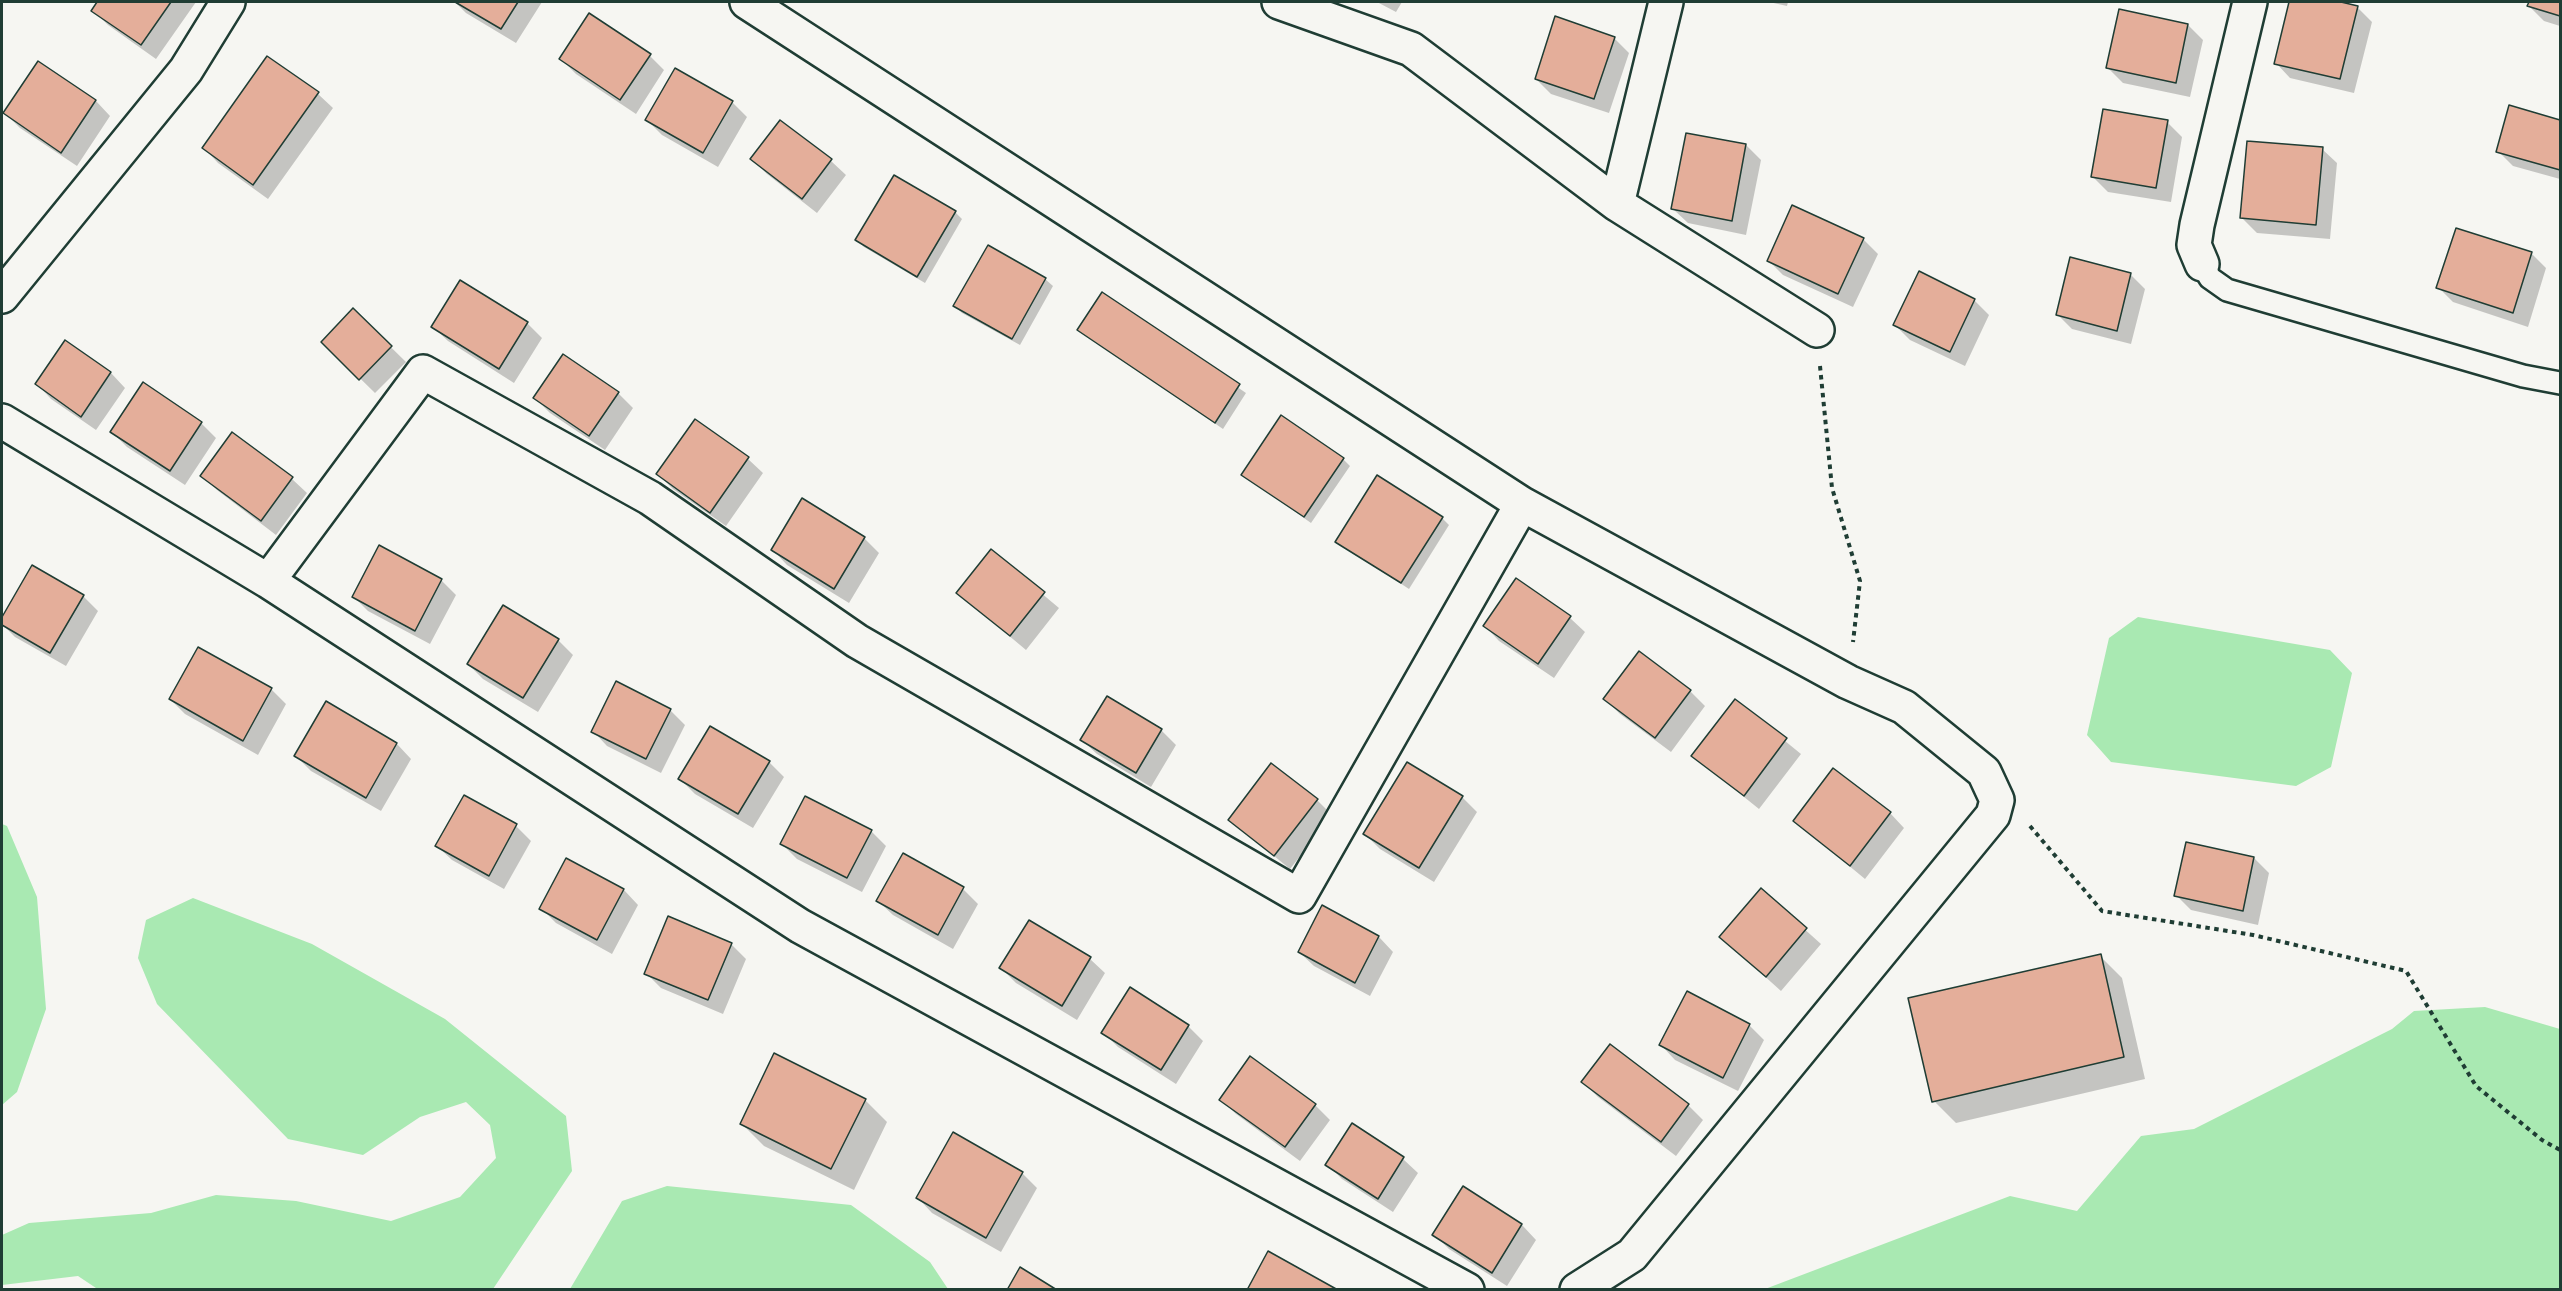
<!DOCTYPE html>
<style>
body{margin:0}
#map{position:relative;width:2562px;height:1291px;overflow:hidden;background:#f6f6f2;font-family:"Balsamiq Sans",sans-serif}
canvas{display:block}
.frame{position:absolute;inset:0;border:3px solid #1f3d34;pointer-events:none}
</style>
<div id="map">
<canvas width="2562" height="1291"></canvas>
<div class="frame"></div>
</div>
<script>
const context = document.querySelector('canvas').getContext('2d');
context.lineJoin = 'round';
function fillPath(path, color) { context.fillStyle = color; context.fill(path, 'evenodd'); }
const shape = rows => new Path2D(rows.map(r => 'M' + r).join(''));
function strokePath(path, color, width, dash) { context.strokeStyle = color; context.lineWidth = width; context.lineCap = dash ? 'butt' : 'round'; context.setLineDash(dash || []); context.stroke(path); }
fillPath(shape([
 [2138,617,2330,650,2352,673,2331,767,2296,786,2111,762,2087,735,2109,638],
 [2,824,7,826,37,897,46,1009,17,1092,2,1105],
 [193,898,312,944,445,1019,566,1116,572,1171,493,1289,99,1290,78,1276,2,1285,2,1235,29,1223,151,1213,216,1195,296,1201,391,1221,460,1197,496,1158,490,1125,466,1102,420,1117,363,1155,288,1139,157,1004,138,958,146,920],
 [2485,1007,2560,1029,2560,1289,1765,1289,2010,1196,2077,1211,2141,1136,2194,1129,2392,1029,2414,1011],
 [667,1186,851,1205,930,1262,948,1289,570,1289,622,1201]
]), '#a9e9b2');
fillPath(shape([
 [99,2,196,2,156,59,108,25,93,10],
 [455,2,542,2,516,43,466,13],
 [1377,2,1402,2,1396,12],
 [1769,2,1788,2,1787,6],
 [2290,2,2334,2,2357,7,2372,22,2354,93,2290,78,2276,63],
 [2530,2,2560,2,2560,26,2544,21,2529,6],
 [2188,25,2203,40,2190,97,2123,83,2108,68],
 [1614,38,1629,53,1609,113,1551,94,1536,79],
 [650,56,664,70,636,114,576,74,561,59],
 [39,63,96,101,110,116,77,166,20,128,5,113],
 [676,70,732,102,747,117,718,167,662,135,647,120],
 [318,94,333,108,268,199,218,163,204,148],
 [2510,107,2560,122,2560,179,2513,166,2498,151],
 [780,122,831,161,846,175,817,213,767,174,752,159],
 [2167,122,2182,137,2171,202,2108,192,2093,177],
 [1746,145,1761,160,1746,235,1688,223,1673,209],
 [2322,149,2337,163,2330,239,2257,233,2242,218],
 [955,212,962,219,925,283,864,247,857,240],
 [1863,239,1878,254,1853,307,1783,275,1769,261],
 [2531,253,2546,268,2528,327,2453,302,2438,287],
 [2130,274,2145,289,2131,344,2072,329,2057,314],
 [1045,279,1053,286,1020,345,962,313,955,306],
 [1102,294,1246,393,1223,429,1079,330],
 [1974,300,1989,315,1965,366,1910,340,1895,325],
 [353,310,406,362,375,393,323,342],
 [527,323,542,338,514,383,448,341,433,327],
 [66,342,111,373,125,388,96,430,51,399,37,384],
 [618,393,633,408,605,450,550,413,535,398],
 [695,421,748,459,763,473,726,526,673,489,658,474],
 [201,423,216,438,185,485,127,447,112,432],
 [232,434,292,479,307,493,276,535,217,490,202,475],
 [1343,459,1350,466,1311,523,1243,475],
 [803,501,864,538,879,553,849,603,787,565,773,550],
 [1442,518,1449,525,1409,589,1336,541],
 [991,551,1059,608,1026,650,958,593],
 [32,567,83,596,98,611,66,666,15,637,2,624],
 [441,580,456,595,430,644,368,611,353,596],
 [1516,580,1570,618,1585,632,1554,678,1499,641,1485,626],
 [558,640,573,655,538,712,483,679,468,664],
 [1639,653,1690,691,1705,706,1671,752,1620,714,1605,699],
 [271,689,286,704,258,755,185,714,170,699],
 [1736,701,1801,754,1759,809,1693,756],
 [326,704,397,744,411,759,381,811,311,771,296,756],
 [670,710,685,725,661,773,607,746,593,731],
 [1161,730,1176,745,1151,787,1097,754,1082,740],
 [769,762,784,777,753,828,695,794,680,779],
 [464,797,516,826,531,841,504,889,452,860,437,846],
 [1462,797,1477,812,1434,882,1380,849,1365,834],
 [1317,800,1332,815,1290,869,1230,820],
 [1890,813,1904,828,1865,879,1795,821],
 [871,831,886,846,862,892,797,859,782,844],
 [903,855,963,889,978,904,953,949,893,915,878,901],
 [2254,858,2269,873,2258,925,2191,910,2176,895],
 [567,860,624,890,638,905,612,954,556,923,541,908],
 [1762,891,1821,944,1781,991,1721,937],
 [1323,907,1379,937,1393,952,1370,996,1314,966,1299,952],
 [1029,922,1090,959,1105,973,1077,1020,1016,983,1001,968],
 [731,944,746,959,723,1014,661,988,646,973],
 [2100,956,2122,978,2145,1079,1956,1123,1934,1101],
 [1130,989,1188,1026,1203,1041,1176,1084,1118,1047,1103,1032],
 [1749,1025,1764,1040,1738,1091,1675,1060,1661,1045],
 [1610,1046,1688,1105,1703,1120,1676,1156,1598,1097,1583,1082],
 [1221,1099,1315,1105,1330,1120,1300,1161,1236,1114],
 [865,1100,887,1122,854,1190,764,1146,742,1124],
 [1352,1125,1403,1159,1418,1173,1393,1212,1342,1179,1327,1164],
 [1022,1173,1037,1188,1001,1252,932,1213,918,1198],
 [1463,1188,1522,1225,1536,1240,1507,1286,1449,1249,1434,1234]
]), '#0003');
const building = shape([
 [97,2,171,2,141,45,91,11,97,2],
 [455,2,518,2,501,29,455,2],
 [2289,2,2341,2,2358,6,2340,79,2274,64,2289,2],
 [2529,2,2560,2,2560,16,2527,6,2529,2],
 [2119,9,2188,24,2176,83,2106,68,2119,9],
 [589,13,651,54,620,100,559,59,589,13],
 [1555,16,1615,37,1594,99,1535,79,1555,16],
 [267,56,319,92,253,185,202,148,267,56],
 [38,61,96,100,61,153,3,113,38,61],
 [675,68,733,101,703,153,645,120,675,68],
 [2509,105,2560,120,2560,170,2496,152,2509,105],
 [2103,109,2168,120,2156,188,2091,177,2103,109],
 [780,120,832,159,802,199,750,159,780,120],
 [1686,133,1746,144,1732,221,1671,209,1686,133],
 [2247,141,2323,147,2316,225,2240,218,2247,141],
 [894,175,956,211,917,277,855,240,894,175],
 [1792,205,1864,238,1838,294,1767,261,1792,205],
 [2456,228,2532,252,2513,313,2436,288,2456,228],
 [988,245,1046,278,1012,339,953,306,988,245],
 [2070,257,2131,273,2117,331,2056,315,2070,257],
 [1919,271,1975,299,1950,352,1893,325,1919,271],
 [460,280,528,322,499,369,431,327,460,280],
 [1102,292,1240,384,1215,423,1077,330,1102,292],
 [353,308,392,346,359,380,321,342,353,308],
 [65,340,111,372,81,417,35,384,65,340],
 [563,354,619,392,589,436,533,398,563,354],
 [143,382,202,422,170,471,110,432,143,382],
 [1281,415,1344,458,1304,517,1241,475,1281,415],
 [695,419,749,457,710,513,656,474,695,419],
 [232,432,293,477,261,521,200,476,232,432],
 [1377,475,1443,517,1401,583,1335,542,1377,475],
 [802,498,865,537,834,589,771,550,802,498],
 [379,545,442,579,415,631,352,597,379,545],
 [991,549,1045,592,1010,636,956,593,991,549],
 [32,565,84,595,50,653,2,625,2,617,32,565],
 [1516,578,1571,616,1538,664,1483,626,1516,578],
 [503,605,559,639,523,698,467,664,503,605],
 [198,647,272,688,243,741,169,699,198,647],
 [1639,651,1691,690,1655,738,1603,699,1639,651],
 [616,681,671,709,646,759,591,732,616,681],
 [1107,696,1162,729,1136,773,1080,740,1107,696],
 [1735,699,1787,738,1744,796,1691,756,1735,699],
 [326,701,397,743,366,798,294,756,326,701],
 [710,726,770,761,738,814,678,779,710,726],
 [1407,762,1463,796,1419,868,1363,834,1407,762],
 [1271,763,1318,799,1274,856,1228,820,1271,763],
 [1833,768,1891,812,1850,866,1793,821,1833,768],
 [464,795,517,824,489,876,435,846,464,795],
 [805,796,872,830,847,878,780,844,805,796],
 [2186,842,2254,857,2243,911,2174,896,2186,842],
 [903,853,964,887,938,935,876,901,903,853],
 [566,858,624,889,597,940,539,909,566,858],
 [1761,888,1807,928,1766,977,1719,937,1761,888],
 [1322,905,1379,936,1355,983,1298,952,1322,905],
 [668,916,732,943,708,1000,644,974,668,916],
 [1029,920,1091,957,1062,1006,999,968,1029,920],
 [2101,954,2124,1057,1932,1102,1908,998,2101,954],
 [1130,987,1189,1025,1161,1070,1101,1033,1130,987],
 [1687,991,1750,1024,1723,1078,1659,1045,1687,991],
 [1610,1044,1689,1104,1661,1142,1581,1082,1610,1044],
 [774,1053,866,1099,831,1169,740,1124,774,1053],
 [1250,1056,1316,1104,1285,1147,1219,1100,1250,1056],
 [1352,1123,1404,1157,1378,1199,1325,1165,1352,1123],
 [953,1132,1023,1172,986,1238,916,1198,953,1132],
 [1463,1186,1522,1224,1492,1273,1432,1235,1463,1186],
 [1268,1251,1338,1290,1247,1290,1268,1251],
 [1020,1267,1057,1290,1007,1290,1020,1267]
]);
fillPath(building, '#e4ae9a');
strokePath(building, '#1f3d34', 1.5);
const service = shape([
 [2202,264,2210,278,2227,290,2523,376,2560,383]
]);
const minor = shape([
 [747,2,1522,504,1848,682,1904,707,1984,772,1997,800,1993,815,1632,1255,1577,1290],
 [1279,2,1411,49,1617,204,1666,2],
 [1617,204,1817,330],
 [2202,264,2194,245,2197,225,2250,2],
 [2,296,186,70,228,2],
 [2,421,268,581,800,926,1467,1290],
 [268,581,423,372,650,498,857,641,1299,896,1522,504]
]);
strokePath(service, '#1f3d34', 26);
strokePath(minor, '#1f3d34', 38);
strokePath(shape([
 [1820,366,1832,488,1860,581,1853,642],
 [2030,826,2102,911,2253,935,2406,971,2476,1086,2542,1140,2560,1150]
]), '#1f3d34', 4, [4.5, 4.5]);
strokePath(service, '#f6f6f2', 21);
strokePath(minor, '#f6f6f2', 33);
</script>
